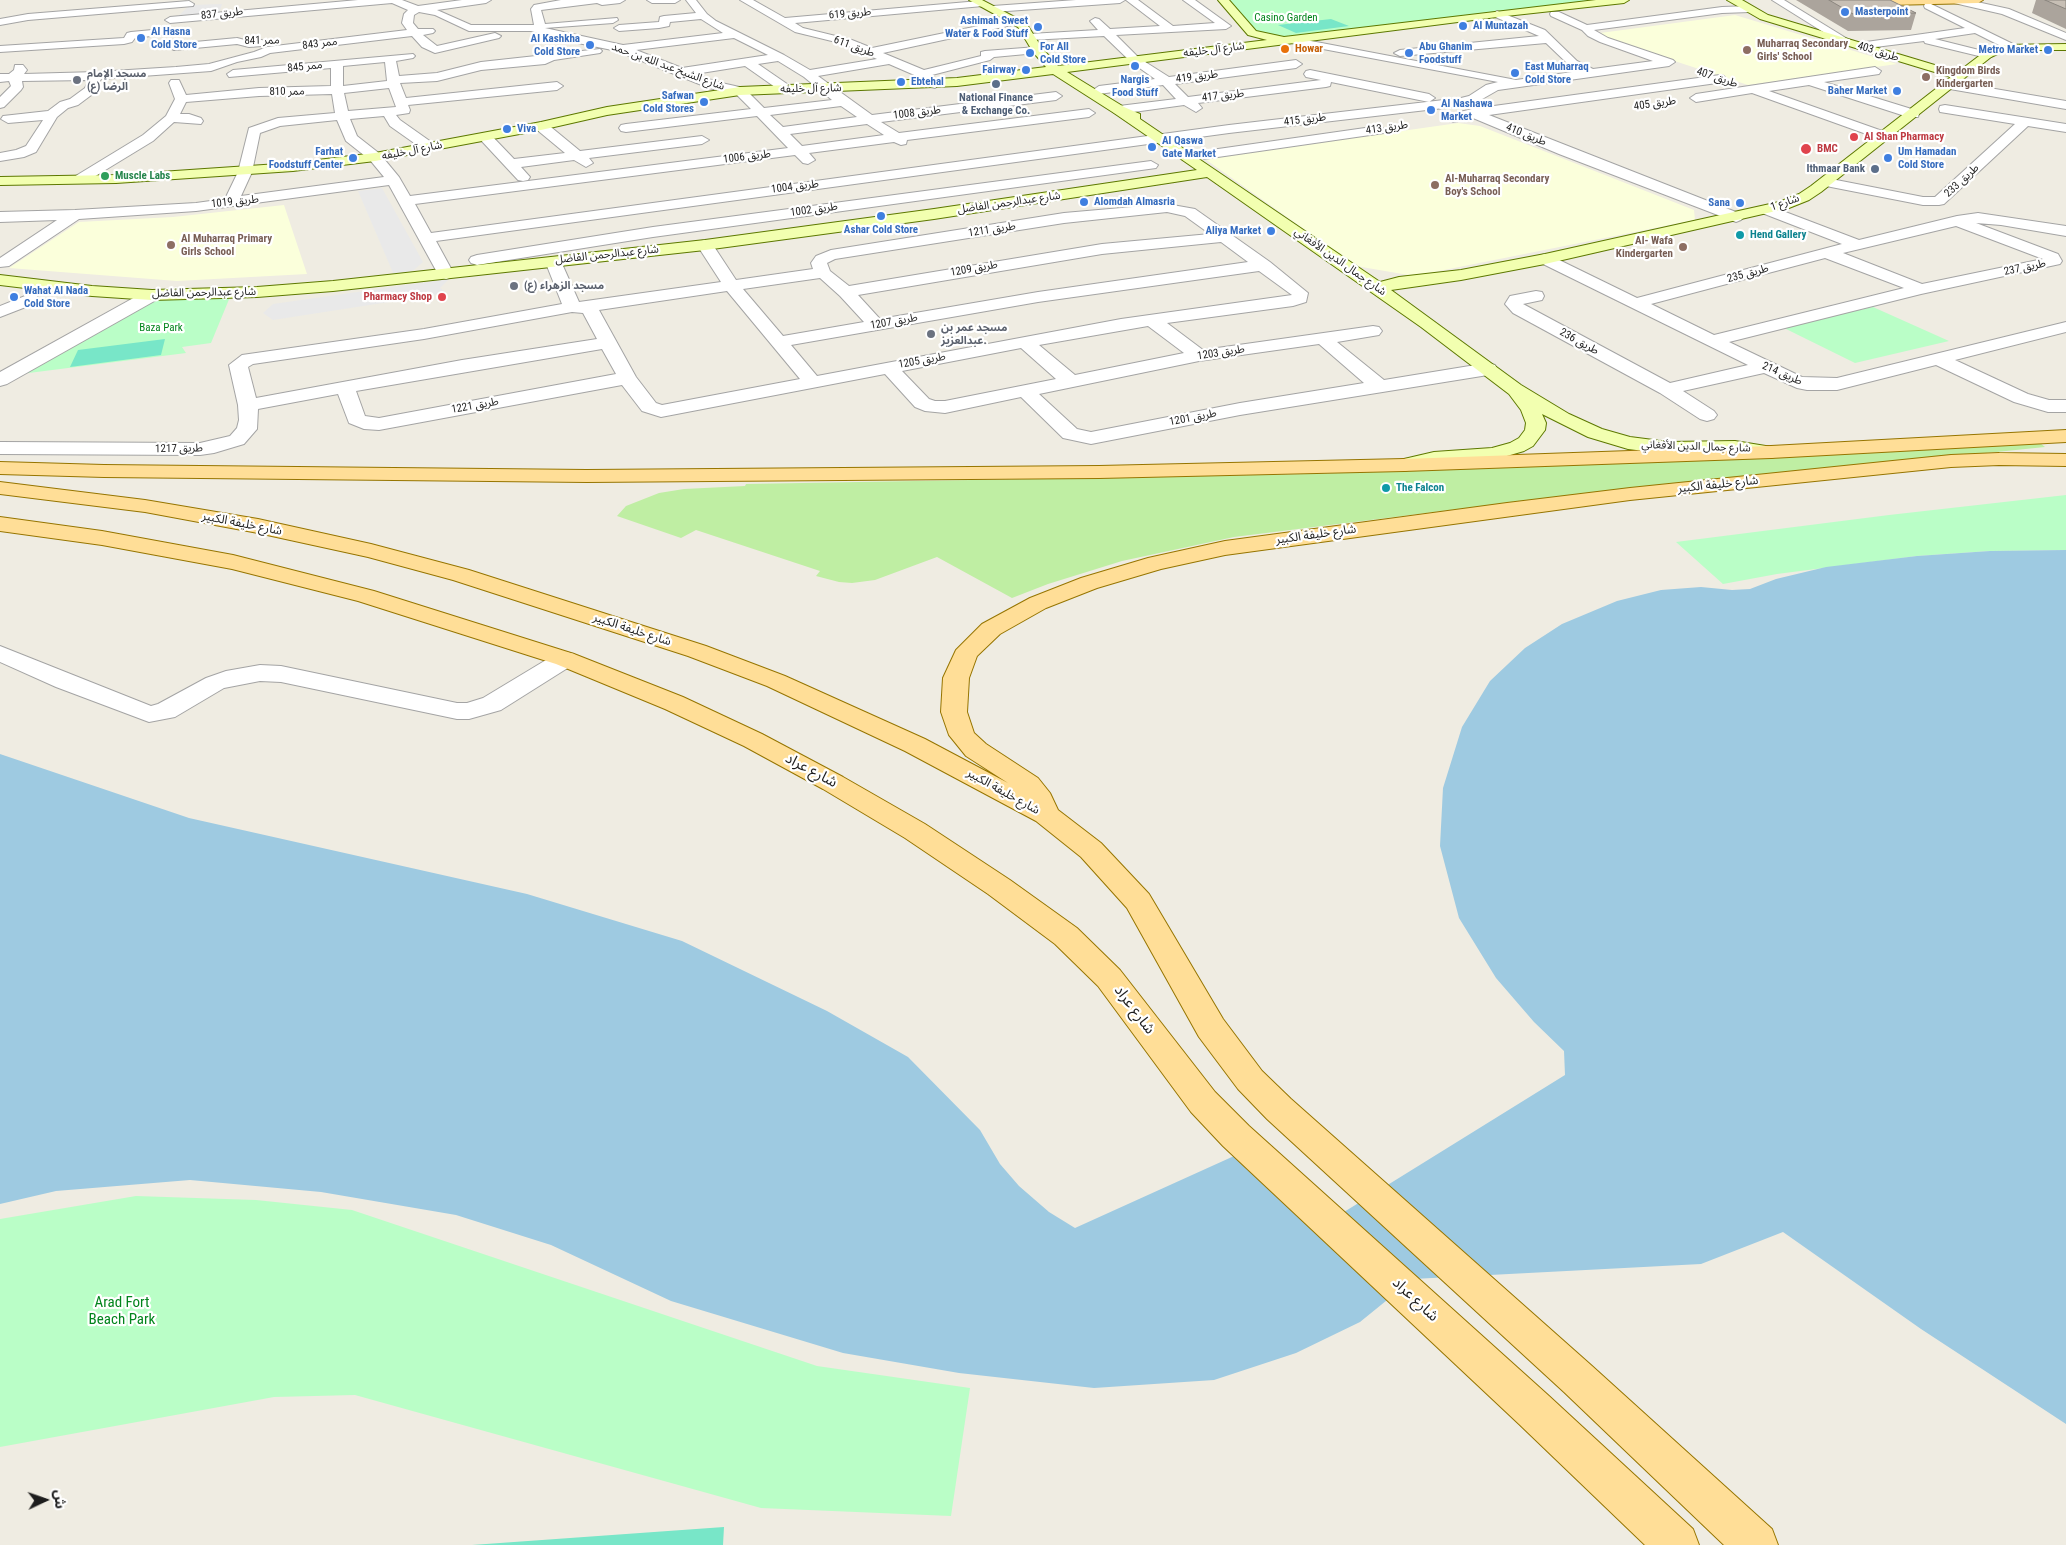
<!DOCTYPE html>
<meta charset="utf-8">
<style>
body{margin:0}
#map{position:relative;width:2066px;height:1545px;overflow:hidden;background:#efece2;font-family:"Roboto Condensed","Noto Sans Arabic",sans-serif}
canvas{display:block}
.north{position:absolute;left:20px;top:1475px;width:50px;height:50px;-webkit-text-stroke:4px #fff;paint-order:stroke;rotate:87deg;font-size:14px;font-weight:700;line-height:20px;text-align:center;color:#1d1d1d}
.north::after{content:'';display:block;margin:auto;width:18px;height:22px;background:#1d1d1d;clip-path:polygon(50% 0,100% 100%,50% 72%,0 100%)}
</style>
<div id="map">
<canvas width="2066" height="1545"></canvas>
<div class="north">ش</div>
</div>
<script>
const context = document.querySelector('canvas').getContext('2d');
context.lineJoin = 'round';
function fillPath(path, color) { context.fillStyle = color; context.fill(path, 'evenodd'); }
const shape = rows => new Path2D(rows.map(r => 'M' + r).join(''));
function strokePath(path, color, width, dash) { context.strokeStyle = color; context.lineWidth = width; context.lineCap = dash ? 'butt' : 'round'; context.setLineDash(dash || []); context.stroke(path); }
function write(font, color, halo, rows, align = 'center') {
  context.font = font + ' "Roboto Condensed","Noto Sans Arabic",sans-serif'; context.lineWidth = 4.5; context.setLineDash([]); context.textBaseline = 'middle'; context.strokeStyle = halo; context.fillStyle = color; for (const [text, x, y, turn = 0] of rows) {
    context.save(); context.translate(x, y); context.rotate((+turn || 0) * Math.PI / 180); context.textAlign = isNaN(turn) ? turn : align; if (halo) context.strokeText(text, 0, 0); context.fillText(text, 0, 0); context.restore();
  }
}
fillPath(shape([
 [1735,15,1897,64,1748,85,1601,37,1600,33],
 [1458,123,1480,126,1694,210,1695,220,1414,276,1356,266,1205,159],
 [284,205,307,274,177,281,9,268,79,222,173,217]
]), '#fbffdb');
fillPath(shape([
 [2040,443,2045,447,1547,498,1234,537,1122,561,1048,584,1012,598,937,557,875,580,852,583,839,582,816,576,820,571,696,530,681,538,617,516,626,506,659,493,684,489,745,486,746,484,1309,474,1549,466]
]), '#bfeea3');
fillPath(shape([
 [1226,0,1603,0,1279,37,1256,31],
 [230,297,211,343,182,347,186,353,13,375,150,302,161,299],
 [1873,307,1949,341,1855,363,1782,327],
 [2066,495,2066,550,1990,551,1917,556,1777,574,1723,584,1676,542,1889,515],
 [136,1196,256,1200,352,1210,817,1366,970,1388,951,1516,761,1508,355,1395,274,1397,0,1447,0,1219]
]), '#bafec7');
fillPath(shape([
 [1331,19,1349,26,1296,33,1278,25],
 [165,339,161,355,70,367,78,350],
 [724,1527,723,1545,472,1545]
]), '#78e6c8');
fillPath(shape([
 [222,4,219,14,176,18,190,5],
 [382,188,423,262,414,270,394,275,358,191],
 [449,279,440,288,447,293,273,320,263,313,273,304]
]), '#e9e9e9');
fillPath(shape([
 [2066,550,2066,1424,1921,1329,1783,1232,1701,1264,1413,1279,1360,1322,1296,1353,1214,1380,1094,1388,959,1373,843,1353,671,1301,551,1245,456,1215,321,1192,190,1180,56,1191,0,1204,0,754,189,818,527,894,682,941,827,1011,908,1057,980,1130,1000,1164,1019,1186,1049,1212,1075,1228,1265,1142,1344,1212,1565,1075,1564,1051,1534,1022,1496,978,1459,918,1440,846,1443,788,1462,727,1490,681,1525,648,1562,624,1617,601,1661,590,1701,587,1732,590,1750,589,1776,579,1826,567,1917,556,1990,551]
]), '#9ecae1');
const street = shape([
 [358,0,402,0,418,6,462,0,491,0,486,3,437,10,471,25,534,25,531,9,534,5,561,0,625,0,620,3,602,5,597,3,541,10,545,24,617,18,618,20,613,23,545,28,623,45,723,33,701,19,670,22,669,26,659,28,619,31,614,28,619,25,659,22,660,17,664,16,696,13,686,0,696,0,707,14,716,21,784,55,810,70,877,59,844,44,795,32,740,0,753,0,785,18,979,1,983,2,984,4,983,6,795,23,803,28,852,40,872,48,1017,18,1022,21,1017,24,883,53,924,70,981,56,981,52,985,51,1037,47,1043,50,1037,53,994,57,990,60,932,75,941,84,935,88,931,87,919,77,889,64,818,76,872,115,1056,92,1062,96,1056,100,881,122,899,133,1089,109,1095,113,1089,117,907,140,906,144,901,145,894,142,809,153,815,160,808,164,803,163,795,155,415,204,431,233,1229,125,1461,98,1469,96,1486,85,1498,82,1286,42,1284,40,1290,37,1516,80,1579,71,1569,65,1546,43,1400,56,1394,53,1400,50,1539,36,1493,16,1492,14,1497,11,1545,30,1577,61,1593,69,1653,61,1600,42,1588,36,1582,30,1551,16,1550,14,1551,12,1559,12,1587,25,1722,7,1750,6,1755,9,1750,12,1722,13,1594,30,1608,38,1673,60,1675,62,1669,66,1498,90,1477,102,1461,106,1229,133,436,241,454,274,452,277,446,279,440,277,438,274,389,185,196,211,79,219,9,266,0,267,0,258,57,220,0,222,0,212,75,210,196,203,225,199,238,172,249,128,278,118,335,113,332,94,259,96,186,102,180,114,189,114,201,118,203,121,201,124,174,122,153,141,84,183,74,183,72,180,74,177,143,135,166,116,175,99,169,83,171,80,179,80,186,95,259,88,331,86,331,68,229,77,227,74,233,70,413,54,415,56,413,58,396,61,399,76,437,73,481,62,600,49,602,51,600,53,554,60,545,64,481,70,437,81,400,83,406,98,557,82,563,86,557,90,408,105,410,110,409,113,396,115,400,120,434,144,436,147,434,150,424,150,390,126,384,116,350,119,357,136,380,154,399,177,410,196,788,148,757,116,626,132,621,131,619,128,621,125,626,124,751,109,736,94,709,88,617,51,568,41,531,31,469,31,435,15,419,12,414,15,413,23,418,29,433,29,435,31,433,33,423,35,437,46,495,33,501,36,499,38,435,53,422,47,412,36,270,53,261,57,237,62,211,71,101,79,94,93,78,105,68,108,57,117,36,152,24,157,0,161,0,153,16,150,26,146,43,120,8,123,1,119,3,116,48,111,60,102,70,99,85,88,89,80,22,81,23,87,21,90,4,107,0,108,0,97,11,86,9,81,0,82,0,74,9,74,14,70,15,65,23,65,27,70,24,74,97,72,176,67,209,64,254,52,267,47,407,30,402,23,404,14,408,10,392,3,170,23,165,20,170,17,358,0],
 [734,38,768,55,682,68,636,50,734,38],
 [778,61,804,77,832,100,764,108,744,88,717,82,695,74,745,66,782,92,790,92,792,89,790,86,758,64,778,61],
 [385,62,387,81,343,86,343,66,385,62],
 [389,88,396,107,348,111,344,93,389,88],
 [841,106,857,117,783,127,770,115,841,106],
 [337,120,346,141,370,160,384,177,241,196,252,172,260,133,280,126,337,120],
 [867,124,884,135,802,146,790,134,867,124],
 [647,0,680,0,675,3,652,3,647,0],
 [1076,0,1125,0,1120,3,993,12,988,9,993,6,1076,0],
 [1126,0,1138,0,1173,26,1215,23,1183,0,1195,0,1231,26,1226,29,1116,35,1139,58,1169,77,1296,60,1302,64,1296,68,1175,84,1188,97,1321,80,1306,77,1304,74,1306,71,1310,70,1429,94,1435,98,1429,102,1331,82,1330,86,1326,87,1198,103,1202,108,1196,112,1184,105,1119,114,1114,113,1113,110,1119,106,1176,99,1163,85,1099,94,1095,93,1093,90,1099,86,1155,79,1131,62,1104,36,1030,40,1024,37,1030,34,1098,30,1090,21,1095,18,1099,19,1110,29,1160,26,1126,0],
 [1772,0,1784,0,1854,43,1852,45,1844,45,1772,0],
 [1953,0,1968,0,2009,9,2066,33,2066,40,2002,14,1954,3,1953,0],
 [189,1,194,4,193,6,28,20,0,25,0,19,28,14,189,1],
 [1929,3,2015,45,2017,47,2015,49,2007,49,1975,33,1935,39,1991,53,1993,55,1991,57,1987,58,1925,43,1924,41,1859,49,1853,46,1859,43,1965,28,1925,8,1924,6,1925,4,1929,3],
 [163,29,167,30,169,32,167,34,135,38,132,42,124,44,0,52,0,46,124,38,127,33,131,32,163,29],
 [237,38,249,41,262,40,268,43,262,46,249,47,237,44,174,50,168,47,174,44,237,38],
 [1875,67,1881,71,1879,74,1824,82,1918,111,1919,114,1918,117,1908,117,1809,85,1769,91,1888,133,1890,136,1883,140,1752,93,1696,102,1690,98,1696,94,1875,67],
 [1720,75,1724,76,1726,79,1724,82,1489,115,1741,214,1744,217,1741,220,1736,222,1559,154,1473,118,1453,122,1447,118,1448,115,1472,109,1720,75],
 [1948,81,2066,101,2066,109,1944,88,1942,85,1944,82,1948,81],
 [1945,105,2066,124,2066,132,2028,126,1944,204,1939,205,1923,205,1826,186,1821,185,1819,182,1821,179,1826,178,1923,197,1935,197,2015,124,1940,112,1939,109,1940,106,1945,105],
 [541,122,546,123,580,151,702,136,709,140,702,144,589,158,593,163,586,167,574,160,521,167,530,177,528,180,523,181,518,180,478,137,485,133,490,134,514,159,565,153,536,129,534,126,541,122],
 [1379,126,1386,130,1384,133,1204,159,1197,155,1204,151,1379,126],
 [1151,161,1158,165,1156,168,653,237,477,265,471,263,469,260,471,257,477,255,653,227,1151,161],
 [1167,204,1195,209,1270,262,1308,293,1306,302,1293,306,1167,323,1203,350,1373,326,1379,327,1382,331,1379,335,1337,342,1384,380,1488,363,1495,365,1497,369,1495,373,1488,375,1240,415,1091,444,1063,438,1021,397,945,413,925,411,915,407,885,374,661,417,642,411,622,385,379,430,364,429,349,423,338,394,258,409,257,429,244,444,214,453,200,455,0,454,0,442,200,443,230,436,237,428,239,420,238,405,229,365,242,355,424,329,562,304,547,266,549,263,555,261,561,263,563,266,579,302,721,282,697,245,699,242,705,240,711,242,736,280,813,269,811,263,816,256,831,250,1064,213,1167,204],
 [1167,212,1185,216,1210,234,1102,244,849,286,830,271,827,263,835,259,1064,223,1167,212],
 [1221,242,1248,262,1038,292,880,319,858,295,1102,254,1221,242],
 [1259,271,1292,295,1121,319,817,376,791,345,1038,302,1259,271],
 [820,278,840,296,864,322,783,336,743,289,820,278],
 [727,291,800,379,662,405,656,403,636,377,599,310,727,291],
 [572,312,583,313,597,339,462,360,256,398,248,367,253,364,424,339,572,312],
 [1148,326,1184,353,1075,375,1039,345,1148,326],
 [1319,344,1364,383,1240,403,1091,432,1077,429,1039,394,1199,361,1319,344],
 [1021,348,1056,379,945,401,935,401,929,399,902,371,1021,348],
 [602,349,616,374,379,418,365,416,356,391,602,349],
 [1767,205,1859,240,1957,216,1978,213,2066,226,2066,236,2001,225,1976,223,2058,254,2062,261,2060,264,1921,294,1729,342,1802,377,1837,378,2066,322,2066,332,1955,360,2028,394,2049,400,2066,400,2066,412,2048,412,2014,402,1936,365,1837,390,1807,390,1797,388,1764,373,1683,391,1714,411,1717,415,1714,419,1707,421,1700,419,1660,393,1513,313,1505,304,1510,296,1536,291,1542,292,1544,296,1542,300,1523,304,1670,383,1748,365,1539,262,1537,259,1539,256,1545,254,1551,256,1637,298,1842,244,1762,213,1759,210,1762,207,1767,205],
 [1956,226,2043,259,1922,284,1843,253,1956,226],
 [1825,258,1904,288,1714,335,1651,304,1825,258],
 [152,290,158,291,160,295,158,299,7,384,0,386,0,372,146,291,152,290],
 [30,294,36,295,39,299,36,303,0,317,0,306,30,294],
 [0,646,151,706,158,704,206,678,226,671,260,665,281,666,457,703,467,703,483,698,556,654,565,652,574,654,577,659,574,664,501,710,469,719,457,719,281,682,260,681,224,688,175,717,149,722,56,687,0,662,0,646]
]);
const secondary = shape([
 [969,0,982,0,1026,23,1042,48,1058,66,1267,40,1248,35,1218,0,1229,0,1256,31,1284,37,1596,0,1629,0,1624,3,1497,17,1067,72,1124,107,1140,114,1140,119,1380,282,1399,277,1461,270,1545,254,1779,202,1799,194,1811,186,1951,77,1760,19,1727,0,1742,0,1768,15,1958,72,1983,53,2001,45,2066,44,2066,50,2011,50,2004,51,1991,57,1821,192,1809,200,1789,208,1545,264,1461,280,1391,290,1521,385,1569,414,1602,429,1630,437,1669,442,1735,441,1778,448,1781,452,1778,456,1771,458,1735,453,1669,454,1628,449,1588,437,1542,414,1546,423,1545,430,1533,446,1524,451,1493,460,1434,464,1404,471,1397,469,1394,465,1397,461,1404,459,1434,452,1492,448,1510,443,1519,438,1525,430,1526,423,1521,410,1509,394,1421,327,1207,177,934,219,705,250,333,291,257,297,152,300,92,296,0,285,0,275,92,286,152,290,257,287,333,281,705,240,934,209,1197,170,1114,113,1053,74,957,86,740,95,607,115,541,130,375,161,293,171,116,183,0,185,0,177,116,175,293,163,375,153,541,122,607,107,740,87,957,78,1046,67,1033,52,1018,27,969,0]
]);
const primary = shape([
 [1884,0,1983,0,1978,3,1888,5,1884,4,1884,0],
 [2066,430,2066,442,1771,458,1404,471,1099,478,587,482,104,477,0,474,0,462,104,465,587,470,1099,466,1404,459,1771,446,2066,430],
 [1999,453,2066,454,2066,466,1999,465,1951,467,1630,500,1225,555,1161,569,1097,588,1046,608,1000,634,977,656,969,678,967,712,974,733,986,744,1038,778,1050,793,1058,810,1101,843,1149,894,1223,1019,1262,1071,1291,1099,1592,1366,1772,1529,1778,1545,1724,1545,1564,1392,1267,1119,1238,1089,1199,1037,1127,908,1081,857,1036,821,905,751,767,686,688,656,453,580,368,557,258,533,145,512,0,494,0,482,145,500,258,519,371,544,469,570,706,646,785,676,925,739,1008,783,966,756,949,735,941,712,943,678,956,650,982,624,1030,598,1081,578,1148,558,1225,541,1507,503,1630,488,1951,455,1999,453],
 [0,517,102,531,233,555,374,591,574,654,683,697,762,734,843,777,925,824,1010,880,1077,928,1120,970,1215,1092,1249,1126,1549,1396,1693,1529,1699,1545,1645,1545,1519,1424,1223,1146,1191,1112,1098,986,1055,944,988,894,905,838,823,789,744,746,665,709,556,664,358,601,232,569,102,545,0,531,0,517]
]);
strokePath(street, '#a4a4a4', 2);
strokePath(secondary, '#5d7800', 2);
strokePath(primary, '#967500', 2);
fillPath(street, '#fff');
fillPath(secondary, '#f2ffb0');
fillPath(primary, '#ffde97');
fillPath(shape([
 [1796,0,1890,0,1916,13,1911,30,1848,31],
 [2036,0,2066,0,2066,29,2032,13]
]), '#aba49c');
const building = shape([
 [1829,0,1890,0,1916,13,1853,14,1829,0],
 [2045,0,2066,0,2066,9,2045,0]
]);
fillPath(building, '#c7bfb5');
strokePath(building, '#8b867f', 1);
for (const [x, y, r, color] of [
 [1845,12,5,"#3f7fe0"],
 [1463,26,5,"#3f7fe0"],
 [1038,27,5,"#3f7fe0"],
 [141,38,5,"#3f7fe0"],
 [590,45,5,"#3f7fe0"],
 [1285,49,5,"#e8710a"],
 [1747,50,5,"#8d6e63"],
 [2048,50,5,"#3f7fe0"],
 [1030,53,5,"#3f7fe0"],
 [1409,53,5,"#3f7fe0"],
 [1135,66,5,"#3f7fe0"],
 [1026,70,5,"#3f7fe0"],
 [1515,73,5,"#3f7fe0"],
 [1926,77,5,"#8d6e63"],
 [77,80,5,"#6b7280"],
 [901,82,5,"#3f7fe0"],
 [996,84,5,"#5c6f8a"],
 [1897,91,5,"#3f7fe0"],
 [704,102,5,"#3f7fe0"],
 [1431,110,5,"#3f7fe0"],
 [507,129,5,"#3f7fe0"],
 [1854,137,5,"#e0444e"],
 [1152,147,5,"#3f7fe0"],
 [1806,149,6,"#e0444e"],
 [353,158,5,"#3f7fe0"],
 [1888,158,5,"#3f7fe0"],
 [1875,169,5,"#5c6f8a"],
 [105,176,5,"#2e9e5b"],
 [1435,185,5,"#8d6e63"],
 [1084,202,5,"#3f7fe0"],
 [1740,203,5,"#3f7fe0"],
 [881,216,5,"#3f7fe0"],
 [1271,231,5,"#3f7fe0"],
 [1740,235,5,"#0f9aa8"],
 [171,245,5,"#8d6e63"],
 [1683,247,5,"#8d6e63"],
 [514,286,5,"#6b7280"],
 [14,297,5,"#3f7fe0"],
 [442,297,5,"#e0444e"],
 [931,334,5,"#6b7280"],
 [1386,488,5,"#0f9aa8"]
]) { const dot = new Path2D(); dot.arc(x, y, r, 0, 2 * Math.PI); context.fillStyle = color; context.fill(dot); strokePath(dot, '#fff', 2); }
write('bold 11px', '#366cbe', '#fff', [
 ["Masterpoint",1855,12],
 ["Ashimah Sweet",1028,21,"right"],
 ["Water & Food Stuff",1028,34,"right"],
 ["Al Muntazah",1473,26],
 ["Al Hasna",151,32],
 ["Cold Store",151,45],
 ["Al Kashkha",580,39,"right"],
 ["Cold Store",580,52,"right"],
 ["For All",1040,47],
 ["Cold Store",1040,60],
 ["Abu Ghanim",1419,47],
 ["Foodstuff",1419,60],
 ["Metro Market",2038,50,"right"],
 ["East Muharraq",1525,67],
 ["Cold Store",1525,80],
 ["Fairway",1016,70,"right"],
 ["Nargis",1135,80,"center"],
 ["Food Stuff",1135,93,"center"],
 ["Ebtehal",911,82],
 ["Baher Market",1887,91,"right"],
 ["Safwan",694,96,"right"],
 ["Cold Stores",694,109,"right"],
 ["Al Nashawa",1441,104],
 ["Market",1441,117],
 ["Viva",517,129],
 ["Al Qaswa",1162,141],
 ["Gate Market",1162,154],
 ["Farhat",343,152,"right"],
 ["Foodstuff Center",343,165,"right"],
 ["Um Hamadan",1898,152],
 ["Cold Store",1898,165],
 ["Alomdah Almasria",1094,202],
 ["Sana",1730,203,"right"],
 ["Ashar Cold Store",881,230,"center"],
 ["Aliya Market",1261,231,"right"],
 ["Wahat Al Nada",24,291],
 ["Cold Store",24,304]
], 'left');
write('11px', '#1d1d1d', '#fff', [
 ["طريق 837",222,14,-6],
 ["طريق 619",850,14,-5],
 ["ممر 841",262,41,-1],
 ["ممر 843",320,44,-7],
 ["طريق 611",854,47,20],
 ["شارع آل خليفه",1214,50,-7],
 ["طريق 403",1878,52,17],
 ["ممر 845",305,67,-6],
 ["شارع الشيخ عبد الله بن حمد",668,67,20],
 ["طريق 419",1197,77,-7],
 ["طريق 407",1717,78,18],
 ["شارع آل خليفه",811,89,-1],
 ["ممر 810",287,92,-1],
 ["طريق 417",1223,96,-6],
 ["طريق 405",1655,104,-8],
 ["طريق 1008",917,113,-7],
 ["طريق 415",1305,120,-7],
 ["طريق 413",1387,128,-8],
 ["طريق 410",1526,135,22],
 ["شارع آل خليفه",412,151,-11],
 ["طريق 1006",747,157,-7],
 ["طريق 233",1962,181,-43],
 ["طريق 1004",795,187,-7],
 ["طريق 1019",235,202,-6],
 ["شارع عبدالرحمن الفاضل",1009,203,-8],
 ["شارع 1",1785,203,-19],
 ["طريق 1002",814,210,-8],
 ["طريق 1211",992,230,-9],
 ["شارع عبدالرحمن الفاضل",607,255,-6],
 ["شارع جمال الدين الأفغاني",1340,262,35],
 ["طريق 237",2025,268,-12],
 ["طريق 1209",974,269,-10],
 ["طريق 235",1748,274,-15],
 ["شارع عبدالرحمن الفاضل",204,293,-1],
 ["طريق 1207",894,322,-10],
 ["طريق 236",1579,342,29],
 ["طريق 1203",1221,353,-9],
 ["طريق 1205",922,361,-10],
 ["طريق 214",1782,374,23],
 ["طريق 1221",475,406,-10],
 ["طريق 1201",1193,418,-11],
 ["شارع جمال الدين الأفغاني",1696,447,2],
 ["طريق 1217",179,449,-1]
]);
write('11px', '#02841c', '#fff', [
 ["Casino Garden",1286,18],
 ["Baza Park",161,328]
]);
write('bold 11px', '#785e54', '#fff', [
 ["Muharraq Secondary",1757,44],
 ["Girls' School",1757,57],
 ["Kingdom Birds",1936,71],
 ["Kindergarten",1936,84],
 ["Al-Muharraq Secondary",1445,179],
 ["Boy's School",1445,192],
 ["Al Muharraq Primary",181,239],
 ["Girls School",181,252],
 ["Al- Wafa",1673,241,"right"],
 ["Kindergarten",1673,254,"right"]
], 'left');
write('bold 11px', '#c56008', '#fff', [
 ["Howar",1295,49]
], 'left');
write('bold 11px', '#5b616d', '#fff', [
 ["مسجد الإمام",87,74],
 ["الرضا (ع)",87,87],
 ["مسجد الزهراء (ع)",524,286],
 ["مسجد عمر بن",941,328],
 ["عبدالعزيز.",941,341]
], 'left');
write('bold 11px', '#4e5e75', '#fff', [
 ["National Finance",996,98],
 ["& Exchange Co.",996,111],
 ["Ithmaar Bank",1865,169,"right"]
]);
write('bold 11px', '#be3a42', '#fff', [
 ["Al Shan Pharmacy",1864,137],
 ["BMC",1817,149],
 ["Pharmacy Shop",432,297,"right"]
], 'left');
write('bold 11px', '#27864d', '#fff', [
 ["Muscle Labs",115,176]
], 'left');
write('bold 11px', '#0d838f', '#fff', [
 ["Hend Gallery",1750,235],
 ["The Falcon",1396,488]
], 'left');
write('12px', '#1d1d1d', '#fff', [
 ["شارع خليفة الكبير",1718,485,-6],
 ["شارع خليفة الكبير",242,524,11],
 ["شارع خليفة الكبير",1316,535,-8],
 ["شارع خليفة الكبير",632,630,18],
 ["شارع خليفة الكبير",1003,792,29]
]);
write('15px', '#1d1d1d', '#fff', [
 ["شارع عراد",811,771,28],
 ["شارع عراد",1134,1010,53],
 ["شارع عراد",1415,1300,43]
]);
write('15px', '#02841c', '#fff', [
 ["Arad Fort",122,1303],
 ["Beach Park",122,1320]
]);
</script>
